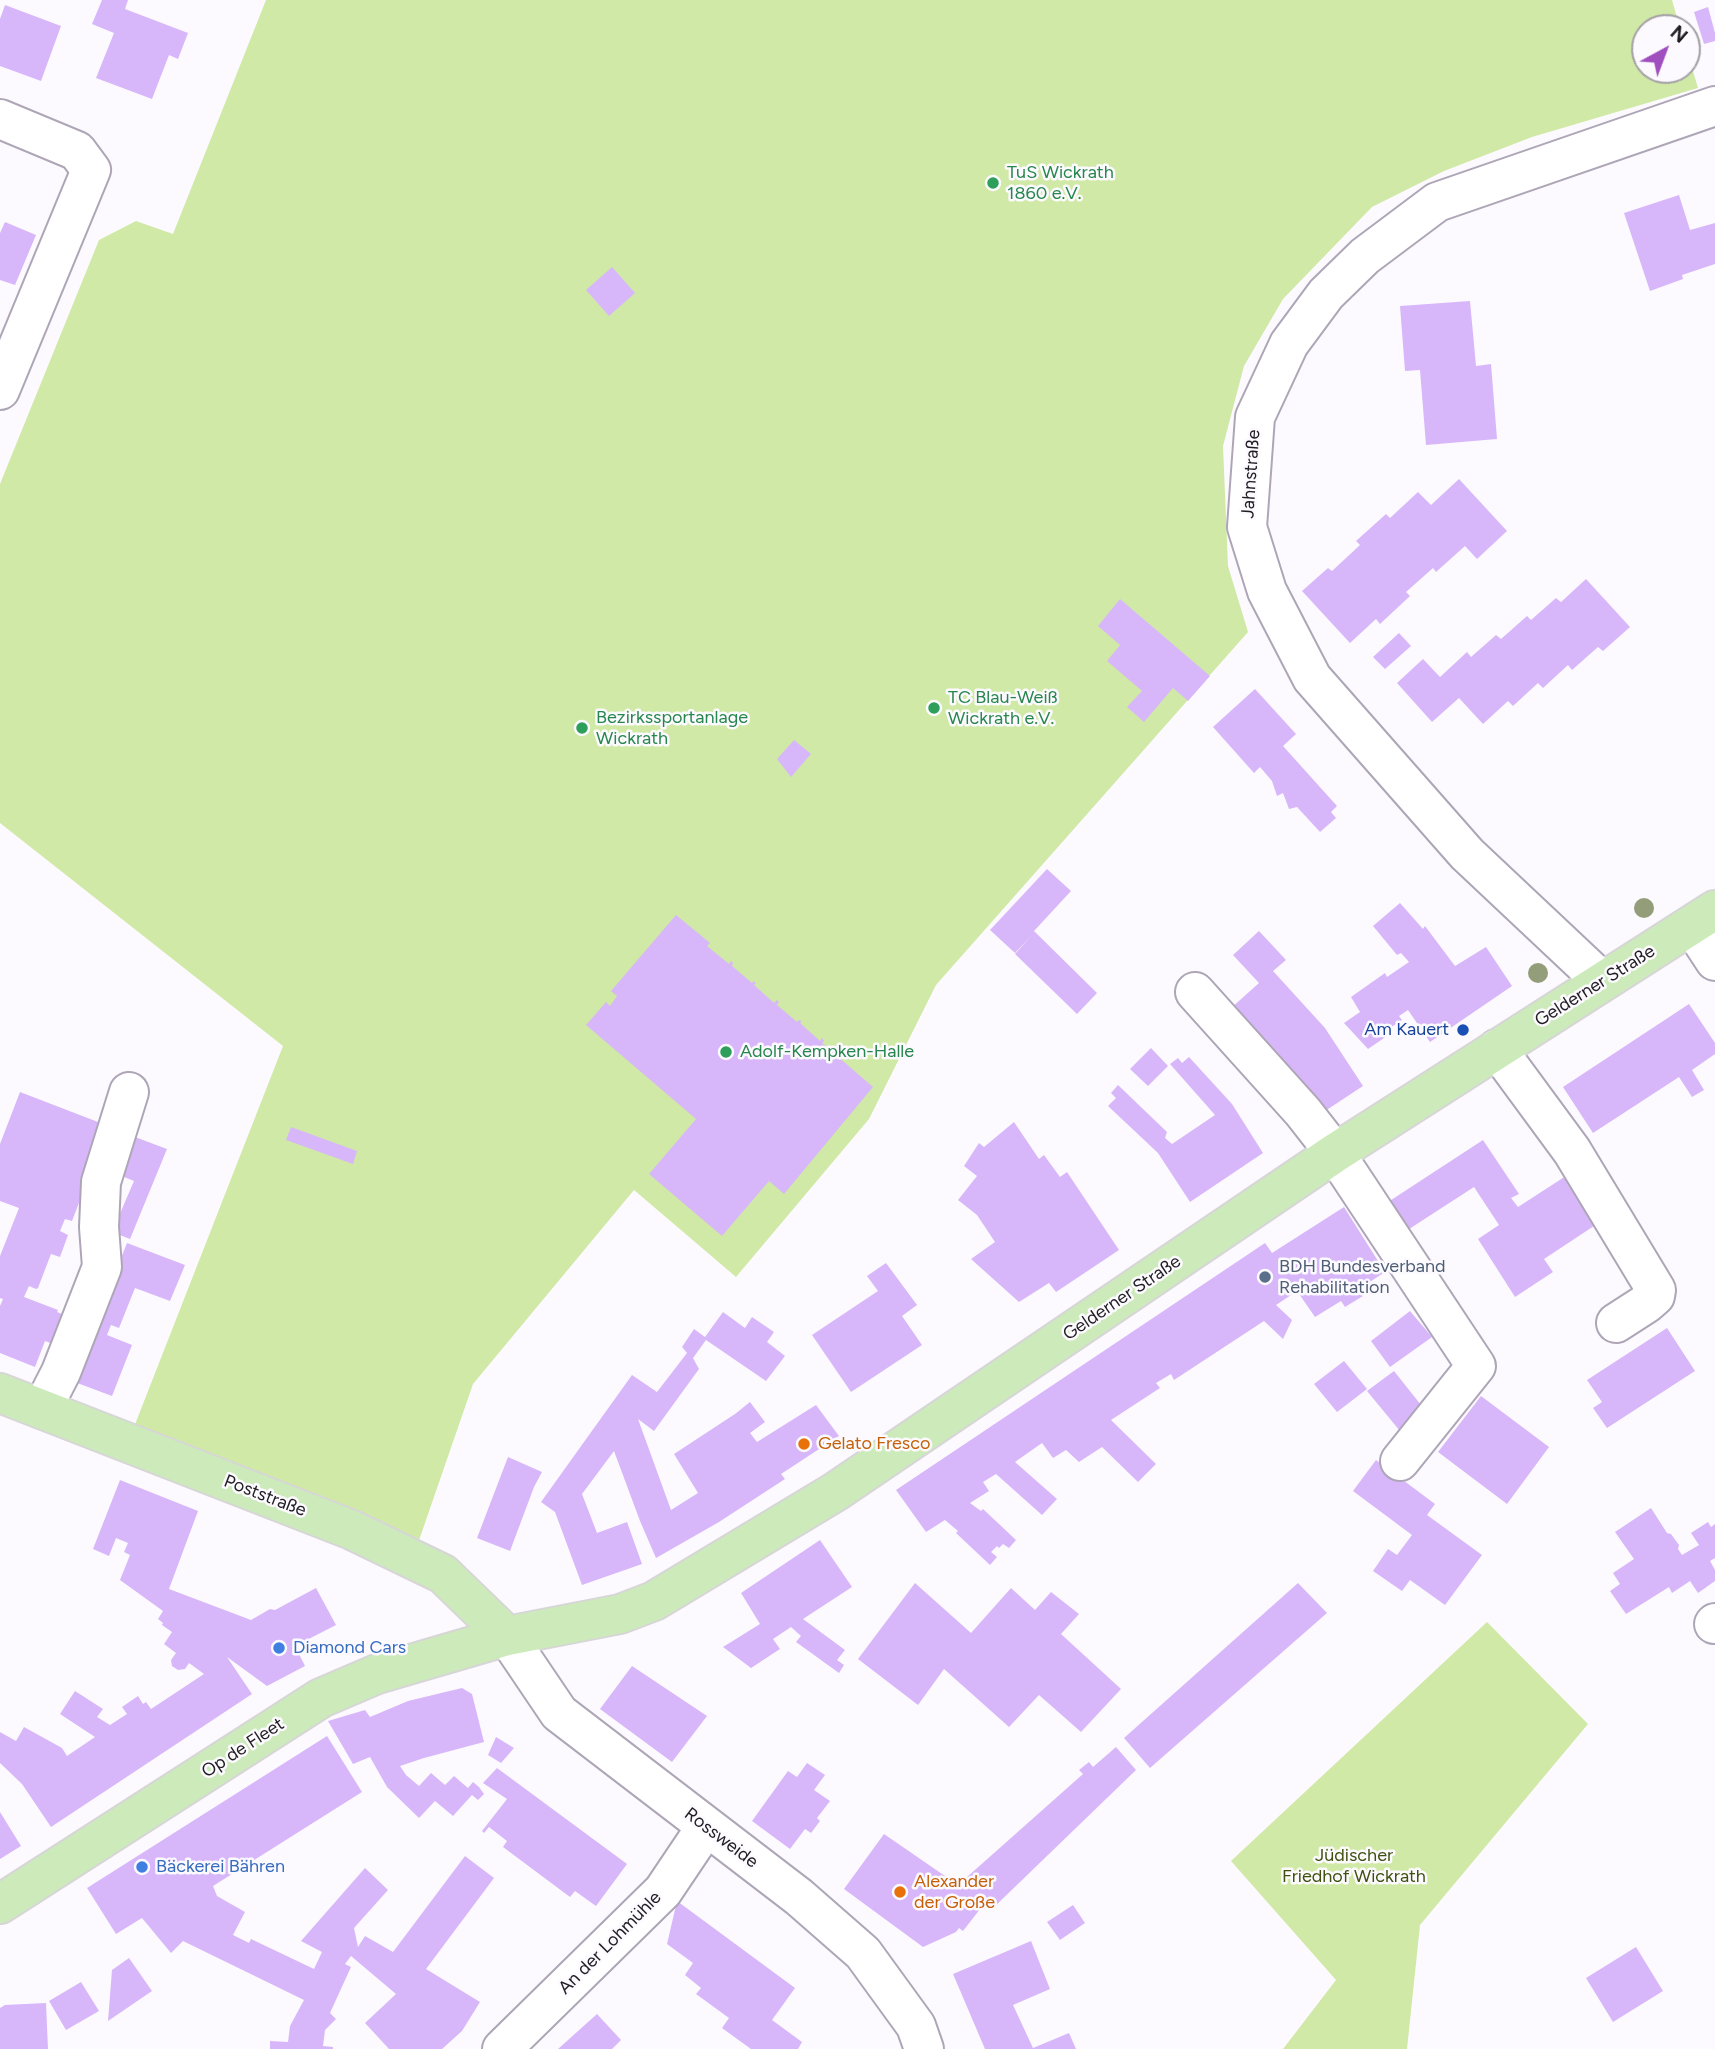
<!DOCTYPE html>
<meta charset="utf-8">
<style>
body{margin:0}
#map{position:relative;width:1715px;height:2049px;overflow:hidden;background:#fcfafe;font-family:Figtree,sans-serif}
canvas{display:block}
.north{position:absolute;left:1631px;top:14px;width:70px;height:70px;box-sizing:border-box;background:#fcfafe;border:2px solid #a4a1a6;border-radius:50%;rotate:41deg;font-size:19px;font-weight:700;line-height:28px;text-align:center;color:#1f1c22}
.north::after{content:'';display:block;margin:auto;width:24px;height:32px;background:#a04fbf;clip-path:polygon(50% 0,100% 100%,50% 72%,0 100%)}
</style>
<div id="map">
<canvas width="1715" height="2049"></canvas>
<div class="north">N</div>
</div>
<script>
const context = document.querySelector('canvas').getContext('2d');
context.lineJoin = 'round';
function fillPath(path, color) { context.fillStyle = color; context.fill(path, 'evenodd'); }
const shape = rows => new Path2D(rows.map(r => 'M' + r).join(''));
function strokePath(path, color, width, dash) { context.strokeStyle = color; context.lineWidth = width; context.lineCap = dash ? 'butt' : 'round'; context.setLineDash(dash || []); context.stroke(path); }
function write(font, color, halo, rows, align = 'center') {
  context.font = font + ' Figtree,sans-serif'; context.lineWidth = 5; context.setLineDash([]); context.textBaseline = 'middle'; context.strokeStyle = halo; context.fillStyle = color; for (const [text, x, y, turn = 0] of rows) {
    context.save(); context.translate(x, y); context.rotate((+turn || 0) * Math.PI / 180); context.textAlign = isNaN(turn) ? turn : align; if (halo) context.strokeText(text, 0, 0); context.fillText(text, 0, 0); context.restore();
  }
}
fillPath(shape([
 [266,0,1672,0,1680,28,1645,28,1645,70,1687,70,1687,51,1698,88,1532,137,1444,171,1372,207,1283,299,1244,366,1223,446,1228,566,1248,632,936,985,869,1119,736,1277,634,1190,473,1384,416,1549,132,1432,283,1046,0,823,0,484,99,240,136,221,173,234],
 [1487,1622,1588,1724,1420,1925,1407,2049,1283,2049,1336,1980,1231,1861]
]), '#d1e9a7');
fillPath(shape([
 [102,0,128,0,125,9,188,33,178,59,169,55,152,99,96,78,114,33,92,24],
 [5,5,61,26,41,81,0,66,0,19],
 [1708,7,1715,33,1715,41,1704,44,1694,12],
 [1679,195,1690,230,1715,223,1715,264,1682,275,1683,279,1650,291,1624,213],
 [5,222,36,235,15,285,0,280,0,233],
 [612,267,635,293,609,316,586,290],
 [1470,301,1476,366,1491,364,1497,439,1426,445,1420,370,1405,371,1400,306],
 [1459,479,1507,531,1477,559,1465,546,1436,572,1433,568,1406,592,1410,596,1380,624,1376,619,1350,643,1302,591,1328,568,1332,571,1360,545,1356,541,1386,514,1390,518,1418,492,1431,505],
 [1586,579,1630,627,1603,651,1598,647,1572,670,1568,665,1543,688,1538,683,1513,706,1508,701,1483,724,1459,698,1432,722,1397,683,1423,659,1440,677,1467,652,1471,657,1496,635,1501,639,1527,616,1531,620,1556,598,1561,602],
 [1120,599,1210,676,1188,701,1173,688,1144,722,1127,707,1142,691,1107,661,1120,645,1098,626],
 [1399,633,1411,646,1385,669,1373,657],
 [1255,689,1296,734,1283,746,1337,806,1331,812,1336,818,1320,832,1297,807,1289,809,1283,793,1277,796,1272,781,1260,767,1254,773,1213,727],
 [794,740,811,754,791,777,777,759],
 [1047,869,1071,891,1034,931,1097,993,1077,1014,1015,954,1032,935,1015,953,990,930],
 [1400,903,1423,929,1425,926,1455,966,1486,947,1512,986,1430,1042,1408,1010,1399,1016,1402,1020,1384,1032,1387,1036,1368,1049,1344,1023,1360,1012,1351,997,1385,973,1387,977,1409,962,1401,953,1397,955,1373,926],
 [676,915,710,943,707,946,729,964,731,961,733,963,732,966,752,983,754,981,756,983,754,985,774,1003,777,1000,779,1002,777,1005,797,1022,799,1020,802,1021,800,1023,820,1041,822,1038,824,1041,822,1043,873,1087,784,1194,769,1181,722,1236,649,1174,696,1119,586,1025,606,1002,610,1006,617,996,611,991],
 [1259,931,1286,960,1273,971,1325,1028,1363,1086,1316,1117,1230,1009,1259,983,1233,955],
 [1689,1004,1715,1043,1715,1054,1692,1070,1704,1090,1692,1097,1679,1077,1593,1133,1563,1087],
 [1151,1048,1168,1066,1148,1086,1130,1069],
 [1189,1057,1232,1104,1263,1153,1190,1202,1158,1153,1108,1106,1116,1098,1111,1093,1118,1085,1167,1132,1165,1138,1172,1144,1215,1115,1170,1064,1178,1058,1182,1063],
 [20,1092,111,1127,94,1164,72,1221,65,1219,60,1231,68,1235,60,1257,51,1254,38,1288,36,1289,29,1286,24,1297,58,1310,57,1312,73,1319,61,1347,45,1341,35,1367,0,1353,0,1306,3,1299,0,1298,0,1256,19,1208,0,1201,0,1144],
 [1014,1122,1039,1159,1044,1155,1060,1177,1067,1172,1119,1250,1056,1292,1049,1283,1019,1302,971,1259,995,1242,977,1215,958,1200,977,1176,964,1166,979,1143,984,1147],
 [291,1127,357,1151,353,1164,286,1140],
 [127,1134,167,1149,130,1239,112,1232,134,1181,112,1172],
 [1483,1140,1519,1194,1511,1198,1518,1207,1569,1174,1600,1222,1544,1259,1553,1272,1515,1297,1478,1239,1499,1225,1474,1187,1403,1233,1385,1204],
 [1344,1207,1385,1272,1359,1289,1363,1296,1345,1307,1341,1301,1315,1317,1297,1291,1276,1305,1292,1320,1283,1339,1264,1321,1174,1380,1171,1374,1156,1383,1160,1388,1111,1420,1156,1464,1138,1482,1102,1447,1079,1462,1066,1450,1053,1458,1042,1443,1015,1462,1057,1499,1042,1515,996,1474,983,1482,989,1491,970,1503,981,1511,983,1509,1016,1540,1009,1548,1003,1544,999,1548,997,1546,991,1552,997,1557,990,1565,956,1533,958,1531,945,1520,926,1532,896,1490,1265,1243,1272,1253],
 [127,1243,185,1265,170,1301,135,1288,119,1328,111,1325,107,1335,132,1345,112,1396,72,1381],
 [886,1263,917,1305,902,1316,922,1345,851,1392,812,1335,878,1291,867,1276],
 [1410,1311,1432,1337,1390,1367,1371,1341],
 [723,1312,745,1328,752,1317,774,1332,767,1342,785,1356,766,1381,706,1340,693,1358,699,1369,654,1431,638,1419,671,1510,698,1493,674,1454,735,1414,750,1402,765,1422,750,1433,757,1442,816,1405,839,1436,781,1474,785,1479,719,1522,656,1558,640,1521,614,1451,582,1494,597,1533,627,1522,642,1564,582,1585,555,1512,541,1502,632,1375,657,1392,687,1353,682,1347,694,1329,705,1337],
 [1667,1328,1695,1371,1607,1428,1593,1408,1602,1402,1587,1380],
 [1344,1361,1367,1389,1337,1412,1314,1384],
 [1394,1371,1425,1410,1400,1431,1367,1391],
 [1481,1396,1549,1447,1507,1504,1438,1452],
 [508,1457,542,1472,534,1487,510,1551,477,1538],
 [1376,1460,1435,1504,1427,1515,1482,1555,1445,1605,1410,1580,1402,1591,1373,1571,1388,1549,1397,1555,1412,1535,1353,1491],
 [120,1480,198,1511,169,1589,251,1620,270,1609,275,1610,316,1588,336,1625,295,1646,305,1666,267,1686,227,1657,252,1694,51,1827,22,1784,0,1763,0,1732,16,1741,24,1727,62,1748,67,1756,95,1737,60,1714,75,1691,103,1709,97,1717,110,1725,127,1714,122,1707,138,1696,143,1704,146,1702,151,1709,204,1674,189,1663,185,1669,178,1670,172,1666,171,1660,176,1653,164,1644,172,1632,162,1625,163,1623,158,1619,163,1611,120,1580,130,1555,124,1552,128,1543,116,1538,109,1556,93,1549],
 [1651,1508,1667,1533,1671,1534,1679,1545,1678,1549,1682,1555,1699,1545,1691,1533,1708,1522,1711,1527,1715,1524,1715,1558,1710,1561,1715,1570,1715,1581,1698,1593,1690,1581,1672,1593,1669,1587,1626,1614,1610,1591,1620,1584,1613,1573,1634,1559,1615,1532],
 [820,1540,852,1587,803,1619,845,1650,837,1660,844,1665,839,1673,796,1642,801,1636,791,1627,773,1639,780,1649,751,1668,723,1647,760,1624,741,1593],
 [915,1583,971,1633,1011,1588,1035,1610,1051,1592,1079,1614,1061,1634,1121,1689,1081,1732,1039,1695,1009,1727,944,1669,918,1705,858,1659],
 [1298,1583,1327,1613,1150,1768,1124,1738],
 [632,1666,707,1716,672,1762,600,1709],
 [462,1688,472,1694,484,1742,424,1758,400,1766,406,1775,419,1786,431,1773,445,1785,454,1776,468,1788,473,1782,479,1787,484,1794,478,1800,472,1795,453,1816,435,1801,419,1818,387,1787,370,1757,353,1764,328,1721,365,1710,370,1717,408,1701],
 [327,1736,362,1792,213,1886,217,1896,245,1912,233,1935,249,1943,251,1939,314,1969,322,1952,301,1941,365,1868,388,1890,354,1928,358,1947,365,1936,393,1952,465,1856,494,1878,426,1969,480,2002,462,2031,442,2049,389,2049,365,2023,396,1994,351,1956,345,1964,351,1967,330,2013,336,2019,325,2030,323,2046,333,2047,333,2049,270,2049,270,2041,288,2042,290,2026,304,2000,183,1941,171,1953,142,1918,116,1934,87,1888],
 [496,1737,514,1748,501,1763,488,1755],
 [1116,1747,1136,1770,991,1910,984,1904,963,1931,959,1928,956,1932,923,1947,844,1889,884,1834,958,1885,1083,1774,1079,1770,1089,1762,1093,1767],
 [807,1763,825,1775,814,1790,830,1801,817,1818,820,1821,811,1833,805,1829,790,1849,752,1821,788,1771,797,1777],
 [497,1768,627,1864,596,1906,575,1891,570,1897,503,1847,507,1841,489,1827,484,1833,482,1831,507,1799,483,1783],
 [0,1812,21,1846,0,1859],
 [677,1901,795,1988,772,2020,802,2042,798,2049,751,2049,722,2028,729,2018,696,1994,701,1988,685,1975,693,1963,667,1944],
 [1073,1905,1085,1923,1060,1940,1047,1922],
 [1031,1941,1050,1989,1013,2005,1033,2048,1069,2033,1076,2049,985,2049,953,1974],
 [1636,1947,1663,1991,1613,2022,1586,1978],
 [129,1958,152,1991,108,2021,112,1970],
 [81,1982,99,2011,66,2030,49,2001],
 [46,2003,48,2049,0,2049,0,2008,5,2005],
 [597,2014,621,2040,612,2049,558,2049]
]), '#d7b7fa');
const minor = shape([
 [0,119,77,151,91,170,0,390],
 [1692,926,1715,961],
 [1602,981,1467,854,1312,678,1267,591,1247,527,1255,417,1289,344,1326,294,1365,256,1437,202,1715,106],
 [1195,992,1303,1112,1335,1153,1476,1366,1400,1461],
 [1497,1049,1572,1151,1656,1290,1655,1296,1647,1303,1616,1323],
 [42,1409,61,1372,102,1267,99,1227,101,1182,129,1092],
 [1714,1624,1715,1623],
 [507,1636,559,1713,799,1897,863,1953,916,2026,924,2049],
 [502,2049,663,1891,706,1827]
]);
const major = shape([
 [0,1393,352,1530,443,1574,507,1636],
 [0,1904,321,1698,377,1674,507,1636,620,1614,654,1601,835,1492,1335,1153,1715,910]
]);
strokePath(minor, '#aea6b7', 42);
strokePath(major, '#d7d6d7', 42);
strokePath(minor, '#fff', 38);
strokePath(major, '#cdeabb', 38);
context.fillStyle = '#949d7a';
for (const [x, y] of [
 [1644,908],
 [1538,973]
]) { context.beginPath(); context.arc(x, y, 10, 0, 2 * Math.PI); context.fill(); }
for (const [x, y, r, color] of [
 [993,183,7,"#2e9e5b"],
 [934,708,7,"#2e9e5b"],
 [582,728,7,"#2e9e5b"],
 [1463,1030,7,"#1a4fb4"],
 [726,1052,7,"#2e9e5b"],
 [1265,1277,7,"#5c6f8a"],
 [804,1444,7,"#e8710a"],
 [279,1648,7,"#3f7fe0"],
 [142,1867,7,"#3f7fe0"],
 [900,1892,7,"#e8710a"]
]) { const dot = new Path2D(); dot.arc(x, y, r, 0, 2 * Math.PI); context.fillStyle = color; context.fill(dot); strokePath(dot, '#fcfafe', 2.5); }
write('18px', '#27864d', '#fcfafe', [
 ["TuS Wickrath",1007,173],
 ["1860 e.V.",1007,194],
 ["TC Blau-Weiß",948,698],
 ["Wickrath e.V.",948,719],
 ["Bezirkssportanlage",596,718],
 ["Wickrath",596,739],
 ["Adolf-Kempken-Halle",740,1052]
], 'left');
write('18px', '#1f1c22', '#fcfafe', [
 ["Jahnstraße",1251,474,-86],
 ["Gelderner Straße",1595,986,-32],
 ["Gelderner Straße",1122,1298,-34],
 ["Poststraße",265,1496,21],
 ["Op de Fleet",243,1748,-33],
 ["Rossweide",721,1838,37],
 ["An der Lohmühle",610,1943,-45]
]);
write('18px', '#164399', '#fcfafe', [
 ["Am Kauert",1449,1030]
], 'right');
write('18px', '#4e5e75', '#fcfafe', [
 ["BDH Bundesverband",1279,1267],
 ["Rehabilitation",1279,1288]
], 'left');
write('18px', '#c56008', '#fcfafe', [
 ["Gelato Fresco",818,1444],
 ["Alexander",914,1882],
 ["der Große",914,1903]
], 'left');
write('18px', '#366cbe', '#fcfafe', [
 ["Diamond Cars",293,1648],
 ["Bäckerei Bähren",156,1867]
], 'left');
write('18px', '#3e510e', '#fcfafe', [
 ["Jüdischer",1354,1856],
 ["Friedhof Wickrath",1354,1877]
]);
</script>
